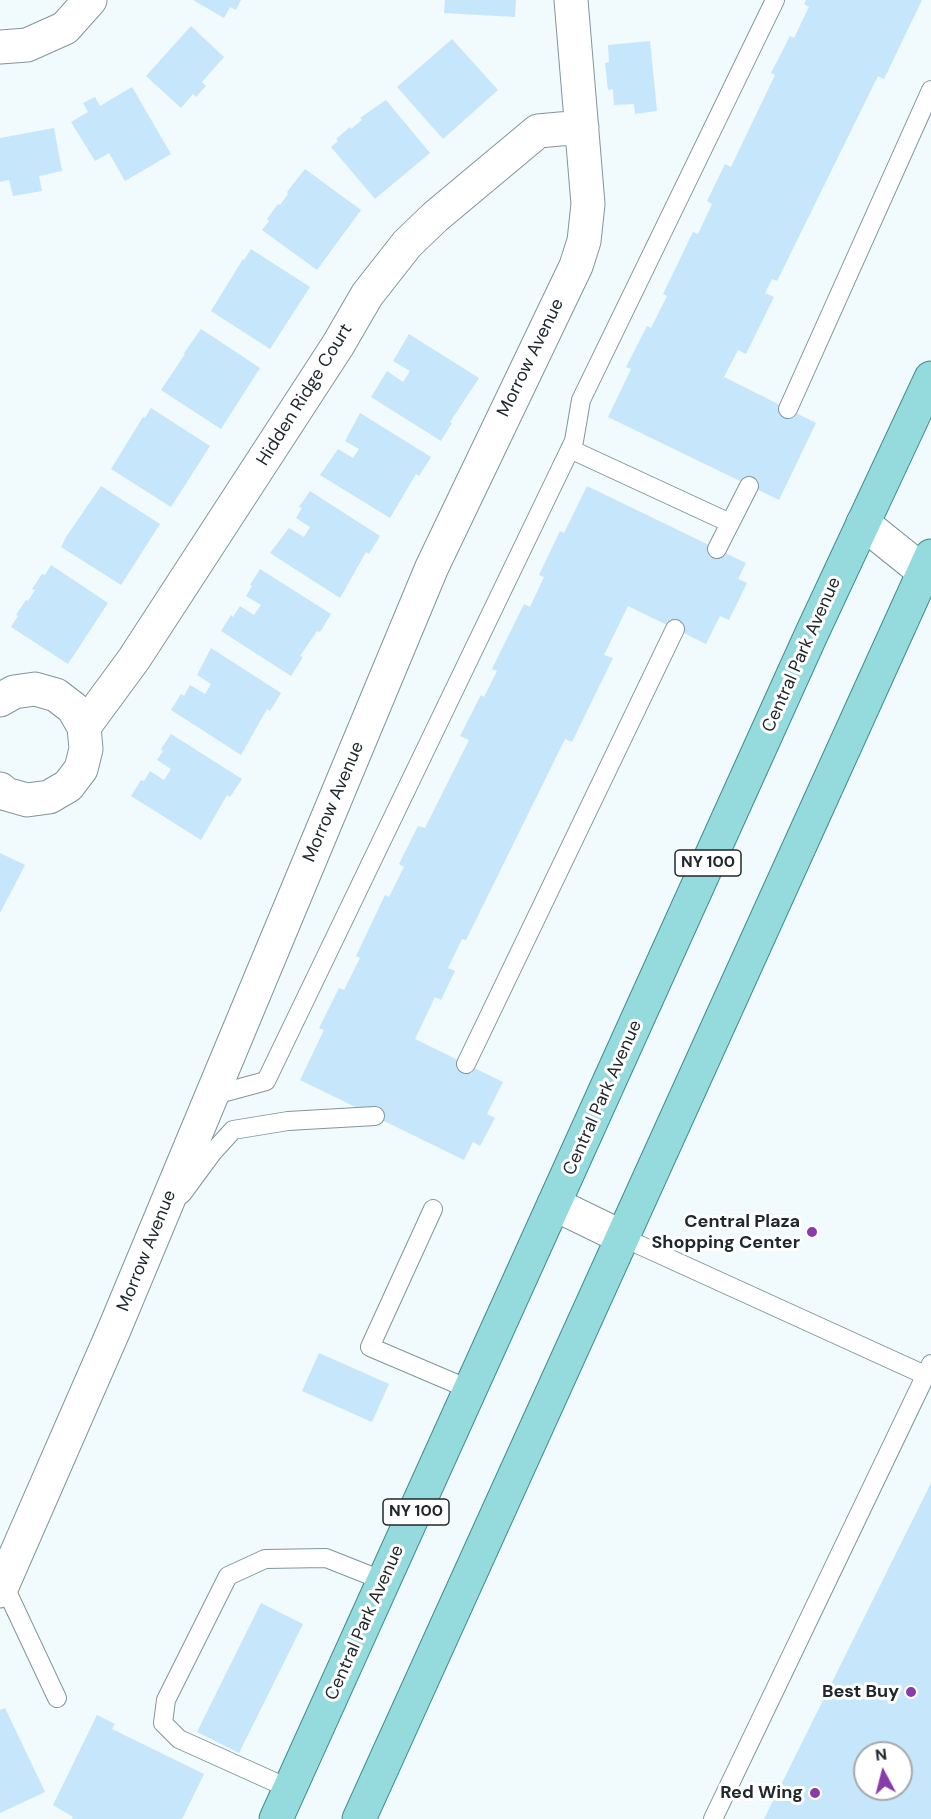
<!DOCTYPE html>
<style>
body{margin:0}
#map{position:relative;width:931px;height:1819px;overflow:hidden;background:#f1fafd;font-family:"DM Sans",sans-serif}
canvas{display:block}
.north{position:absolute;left:853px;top:1741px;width:60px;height:60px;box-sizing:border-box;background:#fff;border:2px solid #a6a9aa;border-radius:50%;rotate:353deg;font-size:16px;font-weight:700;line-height:24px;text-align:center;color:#20282b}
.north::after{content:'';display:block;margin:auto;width:21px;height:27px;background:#8a3bab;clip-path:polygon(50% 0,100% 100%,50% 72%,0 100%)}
</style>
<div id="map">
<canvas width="931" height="1819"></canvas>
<div class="north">N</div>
</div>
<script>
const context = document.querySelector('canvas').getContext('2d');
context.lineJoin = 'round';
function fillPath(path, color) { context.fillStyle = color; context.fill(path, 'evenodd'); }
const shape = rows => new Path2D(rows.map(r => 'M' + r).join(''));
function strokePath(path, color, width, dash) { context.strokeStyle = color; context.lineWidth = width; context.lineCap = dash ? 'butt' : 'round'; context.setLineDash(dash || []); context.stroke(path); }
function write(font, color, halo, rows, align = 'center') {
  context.font = font + ' "DM Sans",sans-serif'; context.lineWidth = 6; context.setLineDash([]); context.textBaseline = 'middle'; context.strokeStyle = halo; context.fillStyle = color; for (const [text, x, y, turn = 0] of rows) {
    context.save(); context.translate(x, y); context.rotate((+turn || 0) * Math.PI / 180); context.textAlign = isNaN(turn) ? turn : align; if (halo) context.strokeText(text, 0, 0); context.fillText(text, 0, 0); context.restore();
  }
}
fillPath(shape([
 [193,0,241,0,236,10,230,7,224,18],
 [445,0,516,0,515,17,444,13],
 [806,0,922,0,884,79,878,76,777,281,772,279,765,293,774,297,746,354,738,350,724,377,816,423,779,500,608,417,631,369,626,367,647,326,651,328,667,296,663,294,693,232,698,234,712,204,707,201,725,164,731,167,775,75,771,73,790,36,794,38,809,7,804,4],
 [191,26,224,57,202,82,206,86,196,97,193,94,181,108,146,76],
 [452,39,498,90,443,139,397,87],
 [650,41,657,111,635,114,634,104,614,105,613,89,608,90,605,63,609,62,608,45],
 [132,87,171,154,125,181,109,153,95,161,71,122,88,112,83,103,95,97,100,106],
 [386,100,430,153,375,199,331,147,338,141,336,139,350,127,351,129,362,120,360,118],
 [54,128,62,171,39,176,42,191,13,196,9,180,0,182,0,138],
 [305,169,361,210,317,270,262,230,269,221,267,219,278,204,280,205,288,194,287,192],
 [251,249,310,287,270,349,211,311,243,259,244,260],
 [201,329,260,368,221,429,161,390,185,354,184,353],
 [409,334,479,378,450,422,452,423,441,441,371,397,387,371,403,382,410,371,393,361],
 [151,408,210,446,171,507,111,469,143,417,145,418],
 [360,413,431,457,419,476,416,474,390,518,320,475,338,449,353,458,359,449,345,441],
 [101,486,160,524,121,585,61,547,66,537],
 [587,486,746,563,738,579,747,583,729,620,720,616,706,644,628,606,604,655,613,658,572,742,565,739,466,940,462,939,448,968,455,971,441,1000,435,997,415,1039,503,1082,487,1114,495,1118,480,1146,473,1142,464,1160,300,1080,324,1030,319,1028,339,988,344,990,360,958,356,956,385,895,389,897,404,867,399,864,418,826,425,828,469,740,460,736,481,695,484,697,497,671,492,669,524,604,530,607,544,577,539,575,560,531,564,533],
 [310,491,380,536,369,554,366,552,340,598,270,553,289,528,304,537,310,527,296,518,302,508,299,507],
 [51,565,108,603,68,664,11,627,18,616,16,615,26,600,28,601,35,590,32,589,42,574,45,575],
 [260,569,331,614,320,632,317,631,300,656,303,657,291,676,221,631,231,615,233,617,240,606,254,615,261,605,246,596,252,586,250,585],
 [211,648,281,693,270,711,267,709,241,755,171,710,181,694,184,696,190,685,205,694,211,684,197,675],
 [171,734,242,779,230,797,227,795,201,840,131,796,141,780,144,781,150,771,164,780,171,769,157,760,163,751,161,749],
 [0,853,25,865,0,913],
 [319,1353,389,1384,372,1422,302,1391],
 [931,1483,931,1819,764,1819],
 [865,1753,901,1753,901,1789,865,1789],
 [261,1603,303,1624,239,1753,197,1732],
 [5,1708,45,1792,0,1813,0,1710],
 [97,1715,115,1724,112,1729,204,1774,182,1819,72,1819,73,1817,53,1805]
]), '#c6e6fb');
const lane = shape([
 [788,409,931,90],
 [570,449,730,523],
 [717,549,749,486],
 [466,1064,675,629],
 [211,1096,266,1081,574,441,581,400,775,0],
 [182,1194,213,1152,233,1130,288,1121,375,1116],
 [433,1209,370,1347,471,1390],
 [622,1237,925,1375],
 [3,1583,57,1698],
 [290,1789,179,1739,163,1723,166,1700,228,1576,265,1559,326,1558,384,1581],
 [713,1819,931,1364]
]);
const street = shape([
 [0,47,27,45,65,28,90,0],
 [863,523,924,572],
 [0,700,14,692,35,689,56,695,73,708,84,727,86,749,81,769,68,786,49,797,27,800,6,794,0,789],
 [84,727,134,659,338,345,367,295,407,244,435,217,538,131,582,127],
 [554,1204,622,1237],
 [0,1591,114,1330,432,567,576,266,584,241,588,204,571,0]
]);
const primary = shape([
 [276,1819,811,635,931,378],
 [359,1819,931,556]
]);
strokePath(lane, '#81969d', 20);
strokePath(street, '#81969d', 35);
strokePath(primary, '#3f8d90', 35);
strokePath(lane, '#fff', 18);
strokePath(street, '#fff', 33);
strokePath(primary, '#95dbdd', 33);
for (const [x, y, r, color] of [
 [812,1232,6,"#8a3bab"],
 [911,1692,6,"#8a3bab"],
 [815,1793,6,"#8a3bab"]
]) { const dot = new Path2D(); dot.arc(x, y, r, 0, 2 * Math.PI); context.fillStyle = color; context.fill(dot); strokePath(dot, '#fff', 2); }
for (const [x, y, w] of [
 [708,863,66],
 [416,1512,66]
]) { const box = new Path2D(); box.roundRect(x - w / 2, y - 13, w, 26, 4.5); context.fillStyle = '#fff'; context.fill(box); strokePath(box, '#20282b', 1.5); }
write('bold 16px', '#20282b', null, [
 ["NY 100",708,863],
 ["NY 100",416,1512]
]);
write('18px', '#20282b', '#fff', [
 ["Morrow Avenue",531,358,-64],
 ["Hidden Ridge Court",305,395,-58],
 ["Central Park Avenue",802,655,-66],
 ["Morrow Avenue",334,802,-67],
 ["Central Park Avenue",603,1098,-66],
 ["Morrow Avenue",147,1251,-68],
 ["Central Park Avenue",365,1623,-66]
]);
write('bold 18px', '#20282b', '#fff', [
 ["Central Plaza",800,1222],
 ["Shopping Center",800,1243],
 ["Best Buy",899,1692],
 ["Red Wing",803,1793]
], 'right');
</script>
